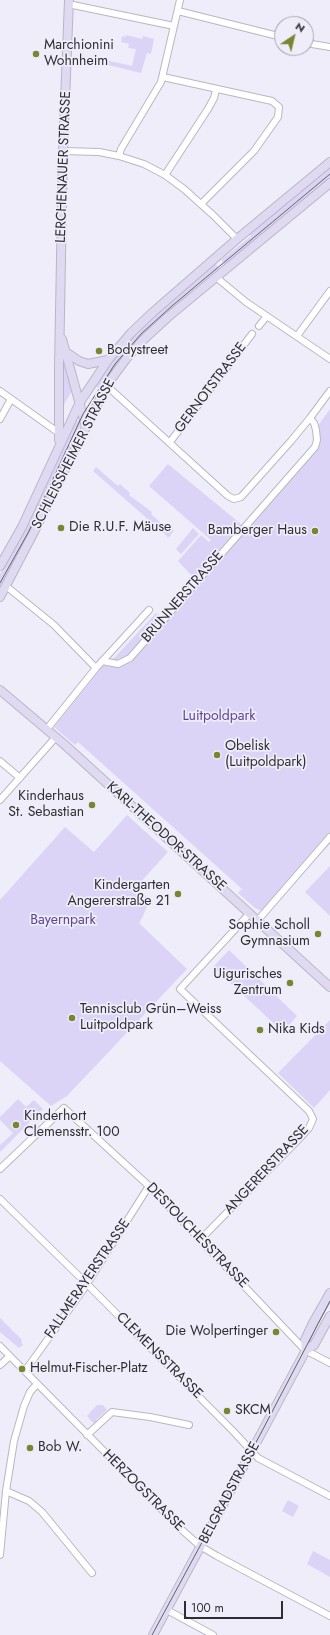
<!DOCTYPE html>
<meta charset="utf-8">
<style>
body{margin:0}
#map{position:relative;width:330px;height:1635px;overflow:hidden;background:#efedf9;font-family:Jost,sans-serif}
canvas{display:block}
.north{position:absolute;left:274px;top:16px;width:40px;height:40px;box-sizing:border-box;background:#efedf9;border:1px solid #a2a1a9;border-radius:50%;rotate:35deg;font-size:11px;font-weight:700;line-height:16px;text-align:center;color:#2e2e32}
.north::after{content:'';display:block;margin:auto;width:14px;height:18px;background:#7a8531;clip-path:polygon(50% 0,100% 100%,50% 72%,0 100%)}
.scale{position:absolute;left:184px;top:1601px;width:99px;height:18px;box-sizing:border-box;border:2px solid #2e2e32;border-top:0;padding-left:5px;font-size:12px;line-height:14px;white-space:nowrap;color:#2e2e32;-webkit-text-stroke:3px #efedf9;paint-order:stroke}
</style>
<div id="map">
<canvas width="330" height="1635"></canvas>
<div class="north">N</div>
<div class="scale">100 m</div>
</div>
<script>
const context = document.querySelector('canvas').getContext('2d');
context.lineJoin = 'round';
function fillPath(path, color) { context.fillStyle = color; context.fill(path, 'evenodd'); }
const shape = rows => new Path2D(rows.map(r => 'M' + r).join(''));
function strokePath(path, color, width, dash) { context.strokeStyle = color; context.lineWidth = width; context.lineCap = dash ? 'butt' : 'round'; context.setLineDash(dash || []); context.stroke(path); }
function write(font, color, halo, rows, align = 'center') {
  context.font = font + ' Jost,sans-serif'; context.lineWidth = 3.5; context.setLineDash([]); context.textBaseline = 'middle'; context.strokeStyle = halo; context.fillStyle = color; for (const [text, x, y, turn = 0] of rows) {
    context.save(); context.translate(x, y); context.rotate((+turn || 0) * Math.PI / 180); context.textAlign = isNaN(turn) ? turn : align; if (halo) context.strokeText(text, 0, 0); context.fillText(text, 0, 0); context.restore();
  }
}
fillPath(shape([
 [126,35,142,39,143,36,154,39,151,54,147,53,141,73,92,61,92,57,132,66,136,49,128,48,129,44,121,42,122,36,125,37],
 [330,166,330,179,226,266,221,260,251,236,249,233],
 [214,262,219,268,189,293,191,296,180,303,102,390,94,385,116,355,144,324],
 [62,355,72,391,62,408],
 [330,409,330,844,265,910,262,911,255,908,238,893,242,889,78,742,75,745,54,727,102,667,116,656,156,613,164,620,315,447,316,430,319,424],
 [76,420,81,421,81,424,61,467,60,473,0,589,0,574,29,521],
 [168,464,242,525,194,578,178,561,201,535,209,542,211,540,149,486],
 [96,467,118,486,120,484,130,493,129,495,152,512,151,514,162,524,164,523,174,531,168,538,167,536,93,471],
 [193,528,199,534,181,554,176,549],
 [127,815,168,852,136,887,150,900,142,918,139,923,187,969,67,1096,51,1106,0,1061,0,900,65,827,94,852],
 [330,866,330,916,305,892],
 [229,950,297,1016,283,1032,213,967],
 [330,1020,330,1090,314,1108,278,1073],
 [18,1099,26,1107,34,1100,43,1109,0,1152,0,1145,13,1133,0,1120,0,1117],
 [0,1318,22,1340,21,1342,23,1345,19,1348,0,1332],
 [97,1405,103,1405,107,1410,96,1420,97,1421,94,1424,87,1416],
 [288,1500,299,1506,293,1517,282,1511],
 [313,1551,330,1560,330,1577,307,1564]
]), '#dbd4f7');
const street = shape([
 [68,4,174,26],
 [178,11,282,37],
 [306,43,330,47],
 [163,77,272,101,279,107,278,117,254,151,201,204],
 [63,151,99,152,119,156,144,164,165,175,184,189,213,215,237,239],
 [119,156,121,149,161,82,180,0],
 [165,175,208,109,214,98,216,90],
 [217,278,246,302,330,359],
 [259,326,267,316],
 [297,336,330,291],
 [107,386,228,496,234,499,241,497,291,441,310,418,330,391],
 [0,391,59,433],
 [0,419,11,399],
 [170,442,252,334],
 [6,586,54,625,96,668],
 [102,661,118,664,130,658,315,447,317,440,316,430,314,423,310,418],
 [47,729,96,668,149,610],
 [0,761,20,778],
 [0,800,56,737],
 [258,920,330,837],
 [0,1169,64,1108,149,1186,305,1350,330,1363],
 [0,1199,87,1284,233,1431,258,1458,330,1496],
 [201,1239,298,1140,309,1128,313,1119,309,1111,180,989,250,913],
 [0,1346,182,1530,200,1546,217,1556,330,1616],
 [0,1365,10,1356],
 [25,1371,83,1290,149,1186],
 [87,1435,112,1412,150,1417,189,1425],
 [6,1491,29,1501,42,1512,92,1573],
 [0,1555,6,1491,14,1441,24,1406,30,1392,37,1384],
 [167,1610,213,1635]
]);
const secondary = shape([
 [62,339,86,427],
 [66,352,79,361,88,364,108,360],
 [59,440,59,366,63,151,69,0],
 [0,566,22,527,80,402,108,360,131,333,152,313,237,239,330,162],
 [0,597,34,532,101,397,112,378,126,359,144,339,168,317,330,183],
 [0,690,65,745,330,987],
 [306,1350,305,1340,313,1323,330,1293],
 [153,1635,306,1350,314,1345,330,1316]
]);
strokePath(street, '#b9b7c2', 8);
strokePath(secondary, '#b9b7c2', 10);
strokePath(street, '#fff', 6);
strokePath(secondary, '#dfdaf2', 8);
strokePath(shape([
 [0,583,29,531,83,414,115,364,142,333,173,305,330,174],
 [152,1635,261,1433,330,1301]
]), '#636369', 1);
for (const [x, y, r, color] of [
 [36,54,4,"#7a8531"],
 [99,351,4,"#7a8531"],
 [61,528,4,"#7a8531"],
 [315,531,4,"#7a8531"],
 [217,755,4,"#7a8531"],
 [92,805,4,"#7a8531"],
 [178,894,4,"#7a8531"],
 [318,934,4,"#7a8531"],
 [290,983,4,"#7a8531"],
 [72,1018,4,"#7a8531"],
 [260,1030,4,"#7a8531"],
 [16,1125,4,"#7a8531"],
 [276,1332,4,"#7a8531"],
 [22,1369,4,"#7a8531"],
 [227,1411,4,"#7a8531"],
 [30,1448,4,"#7a8531"]
]) { const dot = new Path2D(); dot.arc(x, y, r, 0, 2 * Math.PI); context.fillStyle = color; context.fill(dot); strokePath(dot, '#efedf9', 1.5); }
write('14px', '#2e2e32', '#efedf9', [
 ["Marchionini",44,46],
 ["Wohnheim",44,62],
 ["Bodystreet",107,351],
 ["Die R.U.F. Mäuse",69,528],
 ["Bamberger Haus",307,531,"right"],
 ["Obelisk",225,747],
 ["(Luitpoldpark)",225,763],
 ["Kinderhaus",84,797,"right"],
 ["St. Sebastian",84,813,"right"],
 ["Kindergarten",170,886,"right"],
 ["Angererstraße 21",170,902,"right"],
 ["Sophie Scholl",310,926,"right"],
 ["Gymnasium",310,942,"right"],
 ["Uigurisches",282,975,"right"],
 ["Zentrum",282,991,"right"],
 ["Tennisclub Grün–Weiss",80,1010],
 ["Luitpoldpark",80,1026],
 ["Nika Kids",268,1030],
 ["Kinderhort",24,1117],
 ["Clemensstr. 100",24,1133],
 ["Die Wolpertinger",268,1332,"right"],
 ["Helmut-Fischer-Platz",30,1369],
 ["SKCM",235,1411],
 ["Bob W.",38,1448]
], 'left');
write('14px', '#2e2e32', '#efedf9', [
 ["LERCHENAUER STRASSE",64,167,-88],
 ["GERNOTSTRASSE",211,388,-53],
 ["SCHLEISSHEIMER STRASSE",74,454,-63],
 ["BRUNNERSTRASSE",183,597,-49],
 ["KARL-THEODOR-STRASSE",166,837,42],
 ["ANGERERSTRASSE",267,1170,-47],
 ["DESTOUCHESSTRASSE",197,1236,46],
 ["FALLMERAYERSTRASSE",88,1279,-56],
 ["CLEMENSSTRASSE",159,1356,45],
 ["HERZOGSTRASSE",143,1491,45],
 ["BELGRADSTRASSE",230,1493,-62]
]);
write('14px', '#5b4595', '#efedf9', [
 ["Luitpoldpark",219,717],
 ["Bayernpark",63,921]
]);
</script>
